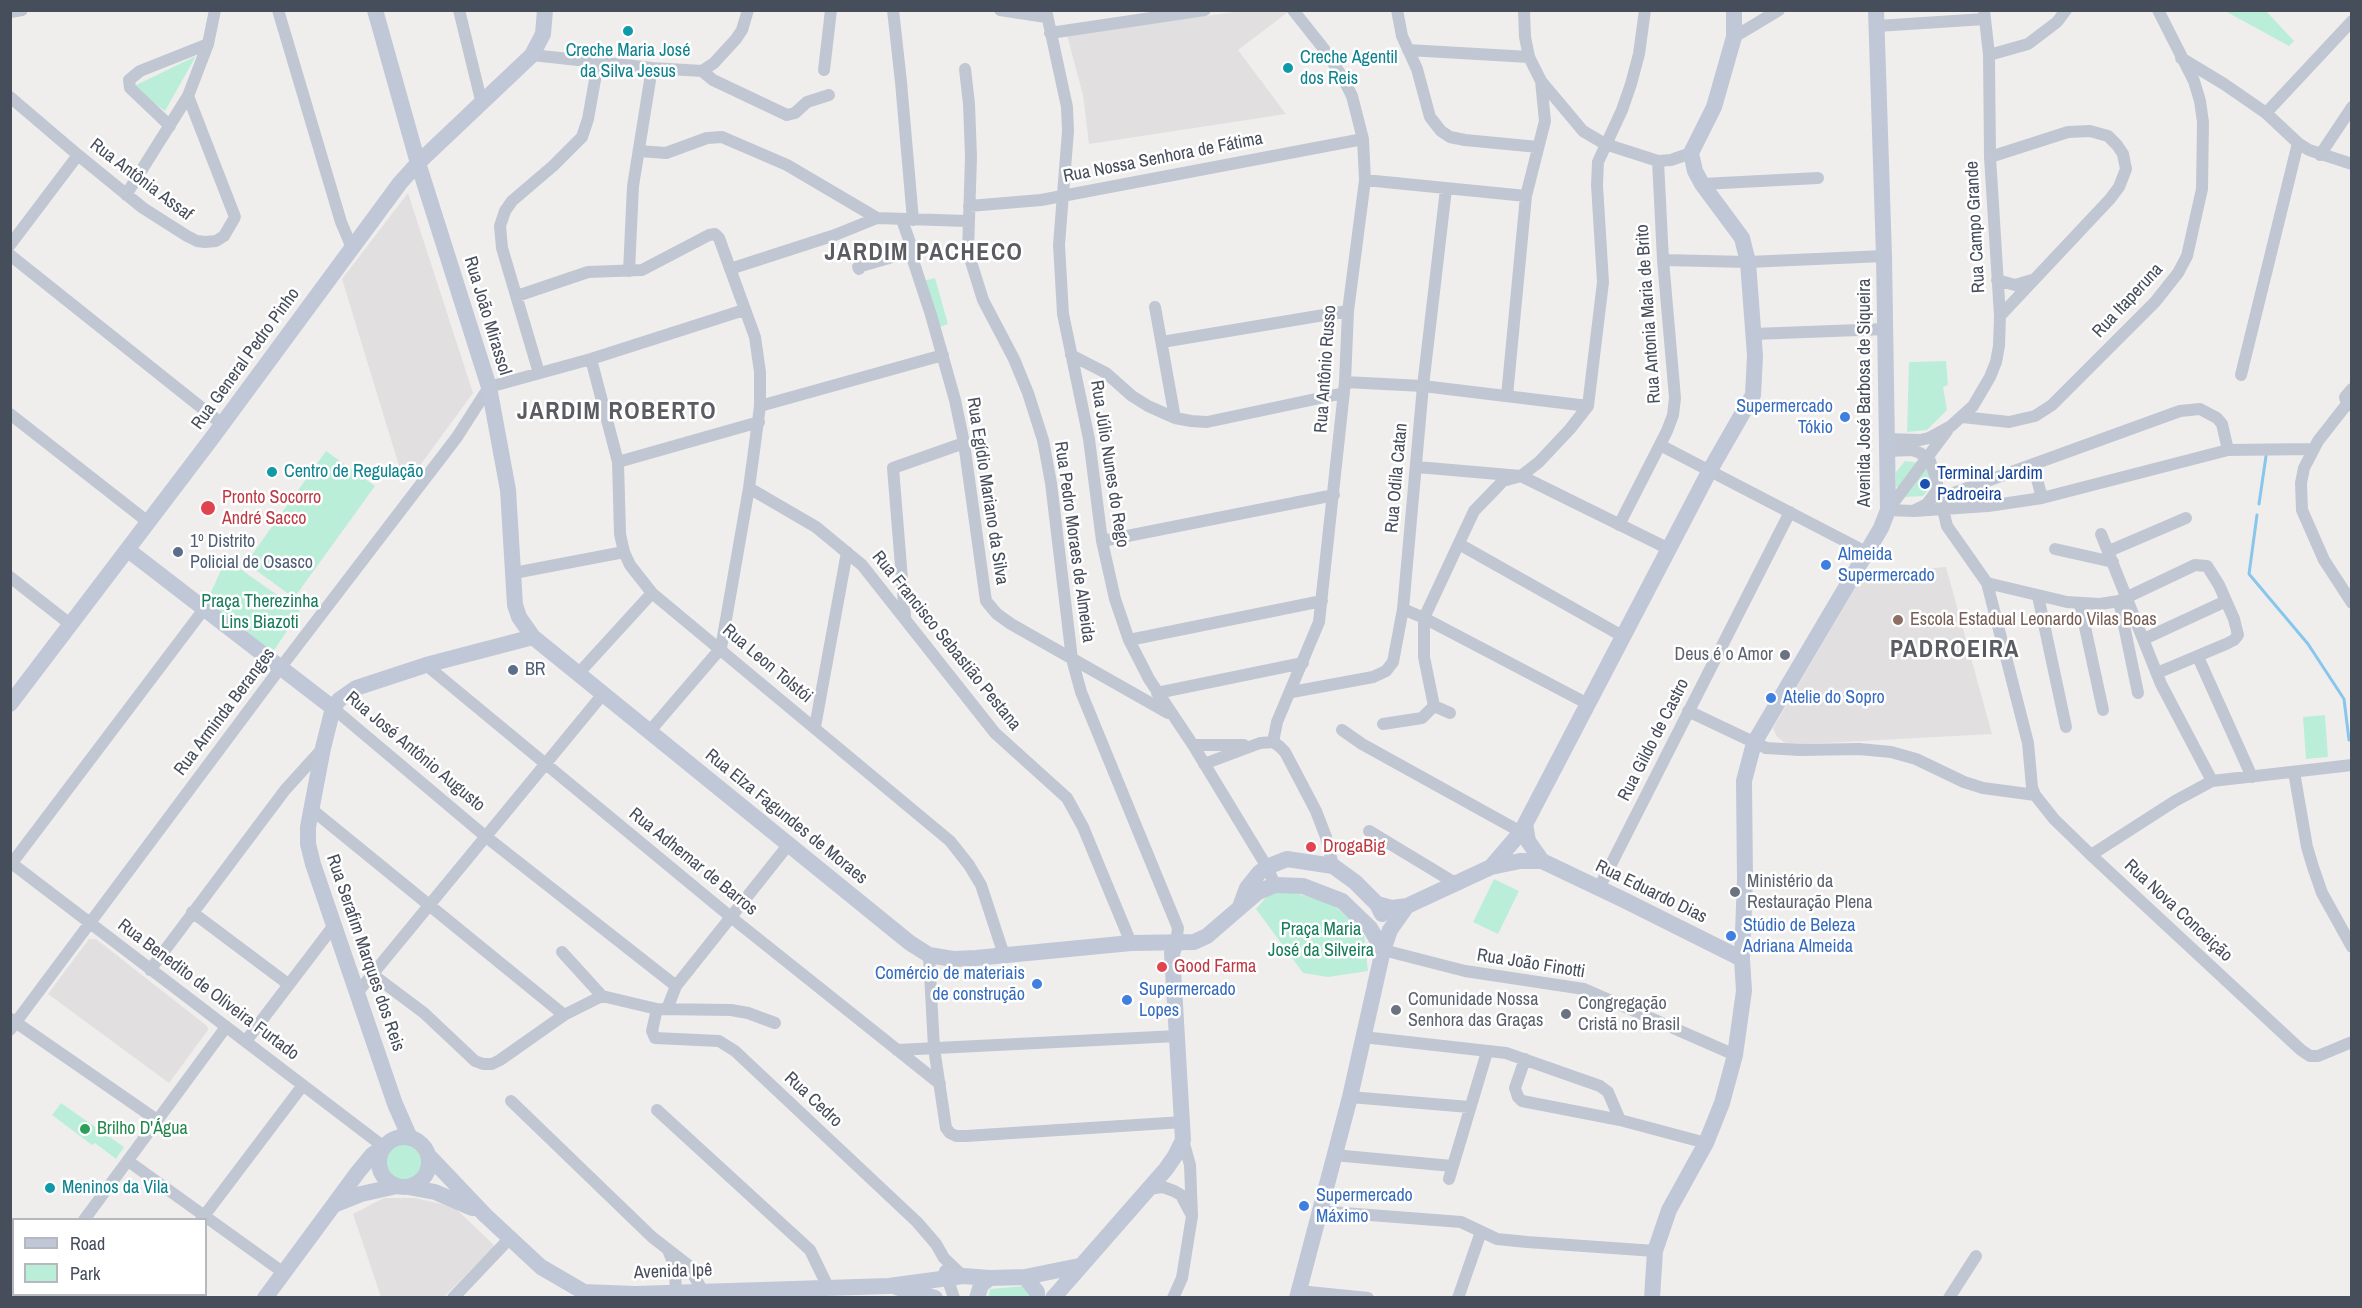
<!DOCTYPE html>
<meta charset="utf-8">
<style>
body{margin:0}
#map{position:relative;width:2362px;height:1308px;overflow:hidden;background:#f0eeed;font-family:"Archivo Narrow",sans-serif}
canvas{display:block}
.frame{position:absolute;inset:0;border:12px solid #464d5b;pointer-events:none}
.legend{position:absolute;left:12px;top:1218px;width:195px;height:78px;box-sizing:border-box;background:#fff;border:2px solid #b5b8bd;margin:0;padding:8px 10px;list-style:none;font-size:18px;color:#464d5b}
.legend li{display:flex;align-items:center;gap:12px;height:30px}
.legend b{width:30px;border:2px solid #b5b8bd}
</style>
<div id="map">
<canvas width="2362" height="1308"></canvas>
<div class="frame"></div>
<ul class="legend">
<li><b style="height:8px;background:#c0c7d7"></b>Road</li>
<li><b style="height:16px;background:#bbeed8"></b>Park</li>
</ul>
</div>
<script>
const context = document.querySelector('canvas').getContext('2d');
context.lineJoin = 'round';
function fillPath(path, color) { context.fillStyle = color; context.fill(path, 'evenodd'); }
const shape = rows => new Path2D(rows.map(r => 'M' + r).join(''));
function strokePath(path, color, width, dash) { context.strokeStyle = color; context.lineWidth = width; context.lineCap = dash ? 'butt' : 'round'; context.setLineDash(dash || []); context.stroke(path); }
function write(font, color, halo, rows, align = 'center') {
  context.font = font + ' "Archivo Narrow",sans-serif'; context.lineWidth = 5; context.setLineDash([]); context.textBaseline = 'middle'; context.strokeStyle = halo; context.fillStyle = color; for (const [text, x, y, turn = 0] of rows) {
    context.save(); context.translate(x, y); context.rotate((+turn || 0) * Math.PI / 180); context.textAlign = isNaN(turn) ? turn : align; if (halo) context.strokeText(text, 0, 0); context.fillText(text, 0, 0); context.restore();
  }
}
fillPath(shape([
 [1242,11,1288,12,1238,50,1286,114,1089,144,1083,95,1067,35],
 [408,193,473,393,410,479,400,469,342,279],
 [1946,567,1992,734,1805,744,1787,744,1777,737,1773,728,1863,574],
 [89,939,96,939,207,1026,208,1030,169,1083,48,994],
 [384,1198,415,1198,454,1207,495,1246,444,1297,381,1297,353,1214]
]), '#e1dfdf');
fillPath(shape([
 [2225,11,2266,11,2294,41,2289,46],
 [196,56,165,111,137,91,136,85],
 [935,278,948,324,930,330,916,283],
 [1946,361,1948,385,1943,387,1947,410,1927,430,1907,432,1909,362],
 [326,451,375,486,294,598,246,563],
 [1905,461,1920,463,1928,471,1932,485,1923,496,1905,497,1896,486,1896,472],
 [226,559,300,611,273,652,207,601],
 [2325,715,2328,757,2306,759,2303,717],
 [1494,879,1519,891,1498,934,1473,922],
 [1288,891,1331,903,1356,925,1364,935,1368,971,1328,977,1303,973,1256,909,1269,894],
 [61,1103,124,1147,116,1159,95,1143,92,1145,52,1115],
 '385 1163a20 20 0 1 1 40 0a20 20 0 1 1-40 0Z',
 [1025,1286,1032,1298,988,1298,990,1289]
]), '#bbeed8');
strokePath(shape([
 [2259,504,2266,456],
 [2257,515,2249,574,2308,644,2344,699,2349,740]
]), '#88c6ec', 3);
strokePath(shape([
 [278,10,341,222,352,248],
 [459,10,482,104],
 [893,10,901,82,913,220],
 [1000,10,1046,17],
 [1046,10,1067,107,1068,131,1059,245,1063,314,1089,439,1102,541,1115,599,1129,640,1149,679,1193,745,1267,867,1275,885],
 [1397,10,1402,36,1417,69,1430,117,1441,131,1450,137,1465,140,1538,147],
 [1524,10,1525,37,1529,57,1541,81,1583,131,1605,144,1658,161,1671,160,1691,153],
 [10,12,22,10],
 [1877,26,1985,19],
 [1050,33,1205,10],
 [1734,37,1779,10],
 [1408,50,1529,57],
 [532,55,652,68,702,71,714,63,736,39,742,30,748,10],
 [1989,55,2028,44,2057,22,2066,10],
 [2181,58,2224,84,2266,113,2298,143,2309,150,2352,164],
 [965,69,969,104,971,157,968,252,983,300,1014,359,1028,393,1043,440,1051,483,1072,659,1081,692,1178,928,1176,943],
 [824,70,831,10],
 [702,71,713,80,787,115,795,113,807,102,829,95],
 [10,97,78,155,143,208,187,236,197,241,205,242,216,241,224,236,235,217,188,96],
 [2266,113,2352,21],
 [170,126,130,88,129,80,140,71,208,44],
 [639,151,666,153,707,138,722,137,787,165,877,218,967,221],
 [2320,155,2352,107],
 [1990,157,2068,132,2090,131,2108,136,2117,145,2123,154,2126,169,2119,187,2110,199,2000,316],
 [1365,180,1526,196],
 [1702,184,1818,178],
 [126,195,188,96,208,44,215,10],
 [969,206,1041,200,1363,139],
 [10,245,78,155],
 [910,251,931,315,955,400,964,443,986,601,997,614,1011,624,1168,713],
 [10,255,222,424],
 [1663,260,1748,262,1884,256],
 [730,269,835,235,877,218],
 [859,269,858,267,913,251,902,220],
 [629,271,633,186,652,68],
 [1997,280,2015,285,2032,280],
 [517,296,588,272,642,270,709,235,715,234,719,238,755,337,760,372,760,406,749,488,721,648,649,732],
 [1155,307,1175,418],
 [1753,334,1886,329],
 [1162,342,1348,311],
 [1071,355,1106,373,1132,396,1148,406,1175,418,1191,421,1207,422,1344,393],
 [591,359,618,462,620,534,624,552,630,565,652,593,950,841,969,865,981,885,1004,955],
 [539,373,502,248,500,226,505,211,512,201,553,166,582,137,588,119,598,63],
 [2241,375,2298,143],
 [1345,382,1423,386,1588,406],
 [2352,389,2345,397,2347,404,2352,406],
 [1507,396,1526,196,1545,121,1541,81],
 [2347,404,2318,441,2304,468,2301,483,2302,510,2324,560,2352,603],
 [760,406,943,355],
 [10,414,148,522],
 [1962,417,2009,422,2035,416,2052,405,2155,302,2178,273,2187,256,2202,189,2203,122,2200,101,2194,81,2158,10],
 [1886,439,1920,440,1929,438,1951,426,1973,406,1990,377,1996,362,1999,346,2000,316,1990,157,1989,55,1984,10],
 [1660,445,1866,552],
 [1886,451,1912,450,1920,453,1930,461,1936,478,1938,489,1927,504,1915,510],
 [618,462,759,422],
 [2033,464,2042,498],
 [1417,467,1521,476,1669,549],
 [749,488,816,527,862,565,995,733,1067,798,1083,827,1131,943],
 [1938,489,1947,526,1987,583,2028,743,2032,787,2035,795,2054,819,2091,855,2301,1050,2310,1056,2318,1056,2352,1042],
 [1940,498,2180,411,2200,409,2217,418,2222,424,2228,450],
 [1888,510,1914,511,1988,506,2042,498,2228,450,2314,449],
 [1888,510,1947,431],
 [1619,525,1667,431,1673,415,1675,398,1663,260,1658,161],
 [2101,534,2161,684,2212,781],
 [1102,541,1334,495],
 [1459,544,1624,637],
 [2055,549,2113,562],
 [2109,551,2186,518],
 [514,573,624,552],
 [10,577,70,624],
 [1987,583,2067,602,2100,604,2119,601,2195,565,2207,566,2219,585,2234,619,2238,635,2234,640,2226,644,2157,673],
 [2038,596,2066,727],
 [2119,601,2138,693],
 [2080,604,2103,710],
 [1403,609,1424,618,1588,704],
 [905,616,893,468,964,443],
 [2144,639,2226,601],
 [1129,640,1322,601],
 [2198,657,2252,777],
 [426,665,732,918,940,1084],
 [578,674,652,593],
 [1292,692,1373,677,1386,671,1393,662,1403,609,1423,386,1446,189],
 [1157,693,1303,663],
 [1434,706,1450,713],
 [333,708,485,836,676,986],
 [1688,711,1766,748,1800,750,1859,749,1891,752,1916,759,1964,782,1983,788,2035,795],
 [1383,724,1422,718,1434,706,1424,657,1424,618,1474,511,1503,481,1521,476,1539,462,1570,429,1588,406,1603,282,1597,185,1598,162,1622,110,1631,84,1639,54,1645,10],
 [815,727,847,552],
 [1342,730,1362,744,1521,832],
 [1273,742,1277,722,1319,622,1345,382,1348,311,1365,180,1363,139,1352,96,1343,78,1324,49,1293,10],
 [1193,745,1244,745],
 [1204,764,1260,743,1273,742,1279,746,1285,752,1316,811,1326,837,1333,866],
 [2294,772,2307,847,2313,867,2322,893,2352,947],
 [310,808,564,1015],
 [1369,831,1455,883],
 [2091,855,2175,801,2212,781,2352,765],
 [10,862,384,1147],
 [12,863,204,609],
 [1599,888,1790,512],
 [192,912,288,984],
 [1383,950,1465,971,1584,989,1735,1055],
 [562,952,602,996],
 [929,955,934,1048,946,1128,950,1133,956,1136,966,1136,1183,1122],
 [150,970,285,790,323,748],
 [372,974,424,1013,475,1061,483,1064,492,1064,500,1060,564,1015,602,996,657,1009,731,1010,748,1013,775,1023],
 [357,993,603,694],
 [657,1009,652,1031,655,1038,719,1041,735,1051,917,1222,936,1244,944,1258,963,1276],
 [667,1009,676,986,789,844],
 [11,1019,157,1120],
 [10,1030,281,667,457,437,489,387,591,359,744,310],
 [1363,1037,1506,1053,1600,1086,1608,1092,1620,1120],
 [246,1041,335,924],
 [897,1050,1177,1036],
 [1525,1059,1515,1088,1518,1097,1522,1101,1620,1120,1706,1143],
 [1350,1097,1469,1107],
 [511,1101,652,1237,688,1265,702,1290,701,1298],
 [657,1110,810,1250,829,1289],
 [1334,1155,1452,1166],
 [128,1161,284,1273],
 [1449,1179,1487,1052],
 [1148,1189,1163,1187,1174,1191,1181,1195,1191,1214],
 [1318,1211,1461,1222,1497,1239,1527,1242,1655,1251],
 [84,1220,226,1027],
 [201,1220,303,1085],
 [668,1250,675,1267,676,1298],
 [10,1267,14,1269],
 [945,1271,954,1298],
 [1299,1291,1368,1298],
 [48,1294,53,1298],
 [25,1298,28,1294],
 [142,1298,145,1294],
 [453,1298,510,1238],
 [1173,1298,1182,1278,1192,1216,1190,1165,1183,1140],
 [1458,1298,1481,1232],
 [1949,1298,1976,1256]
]), '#c0c7d3', 12);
strokePath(shape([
 [375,10,418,163,489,387,508,490,515,605,519,617,533,637,910,943,929,955,953,959,976,958,1131,943,1194,942,1207,936,1258,892,1275,885,1303,886,1342,901,1370,928,1383,950],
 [128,550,333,708],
 [10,704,212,438,400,183,418,163,532,55,543,34,545,10],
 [1525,824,1528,841,1542,861],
 [1491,867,1520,861,1542,861,1624,900,1742,959],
 [1241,904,1247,888,1259,873,1267,867,1287,859,1333,866,1355,882,1377,904,1382,914],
 [1377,904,1392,908,1407,906,1491,867,1521,832,1710,470,1753,395,1755,356,1748,262,1742,238,1702,184,1695,171,1691,153,1714,107,1734,37,1734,10],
 '379 1162a25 25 0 1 1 50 0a25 25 0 1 1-50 0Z',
 [410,1138,395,1104,313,864,308,844,308,827,323,748,333,708,339,700,356,688,426,665,533,637],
 [428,1155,485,1215,541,1267,584,1292,635,1294,889,1286,963,1276,990,1278,1025,1277,1079,1266],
 [408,1187,435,1192,472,1208],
 [336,1204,361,1194,397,1186],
 [1025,1277,1037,1292,1037,1298],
 [896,1287,935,1298],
 [265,1298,358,1172,372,1155,384,1147],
 [977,1298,981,1285,990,1278],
 [1053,1298,1166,1169,1175,1156,1183,1140,1172,953,1176,943],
 [1297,1298,1350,1097,1383,950,1390,930,1407,906],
 [1652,1298,1655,1251,1669,1210,1706,1143,1722,1103,1735,1055,1744,991,1742,959,1745,879,1744,781,1754,743,1881,528,1888,510,1884,256,1876,10]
]), '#c0c7d7', 16);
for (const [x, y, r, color] of [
 [628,31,6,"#0f9aa8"],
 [1288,68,6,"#0f9aa8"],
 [1845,417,6,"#3f7fe0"],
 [272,472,6,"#0f9aa8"],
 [1925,484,6,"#1a4fb4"],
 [208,508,8,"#e0444e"],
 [178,552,6,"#5c6f8a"],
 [1826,565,6,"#3f7fe0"],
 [1898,620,6,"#8d6e63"],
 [1785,655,6,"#6b7280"],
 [513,670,6,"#5c6f8a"],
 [1771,698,6,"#3f7fe0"],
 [1311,847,6,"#e0444e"],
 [1735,892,6,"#6b7280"],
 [1731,936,6,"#3f7fe0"],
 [1162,967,6,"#e0444e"],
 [1037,984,6,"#3f7fe0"],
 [1127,1000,6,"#3f7fe0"],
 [1396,1010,6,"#6b7280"],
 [1566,1014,6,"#6b7280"],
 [85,1129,6,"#2e9e5b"],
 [50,1188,6,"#0f9aa8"],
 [1304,1206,6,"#3f7fe0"]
]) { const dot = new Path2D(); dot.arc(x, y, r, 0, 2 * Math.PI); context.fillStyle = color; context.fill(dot); strokePath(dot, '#fff', 2); }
write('18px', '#0d838f', '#fff', [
 ["Creche Maria José",628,51,"center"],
 ["da Silva Jesus",628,72,"center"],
 ["Creche Agentil",1300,58],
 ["dos Reis",1300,79],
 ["Centro de Regulação",284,472],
 ["Meninos da Vila",62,1188]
], 'left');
write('18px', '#464d5b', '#fff', [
 ["Rua Nossa Senhora de Fátima",1163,158,-11],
 ["Rua Antônia Assaf",141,180,37],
 ["Rua Campo Grande",1976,227,-93],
 ["Rua Itaperuna",2128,301,-47],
 ["Rua Antonia Maria de Brito",1649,314,-94],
 ["Rua João Mirassol",487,316,73],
 ["Rua General Pedro Pinho",246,359,-54],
 ["Rua Antônio Russo",1326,369,-86],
 ["Avenida José Barbosa de Siqueira",1865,393,-90],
 ["Rua Júlio Nunes do Rego",1109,464,81],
 ["Rua Odila Catan",1397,478,-85],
 ["Rua Egídio Mariano da Silva",987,491,81],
 ["Rua Pedro Moraes de Almeida",1074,542,82],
 ["Rua Francisco Sebastião Pestana",946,641,51],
 ["Rua Leon Tolstói",767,664,40],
 ["Rua Arminda Beranges",225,712,-53],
 ["Rua Gildo de Castro",1654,740,-63],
 ["Rua José Antônio Augusto",415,752,40],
 ["Rua Elza Fagundes de Moraes",786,817,39],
 ["Rua Adhemar de Barros",693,862,39],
 ["Rua Eduardo Dias",1651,892,26],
 ["Rua Nova Conceição",2178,911,43],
 ["Rua Serafim Marques dos Reis",365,953,71],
 ["Rua João Finotti",1531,964,9],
 ["Rua Benedito de Oliveira Furtado",208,990,37],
 ["Rua Cedro",813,1100,43],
 ["Avenida Ipê",673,1272,-2]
]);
write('18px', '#366cbe', '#fff', [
 ["Supermercado",1833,407,"right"],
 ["Tókio",1833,428,"right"],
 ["Almeida",1838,555],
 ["Supermercado",1838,576],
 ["Atelie do Sopro",1783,698],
 ["Stúdio de Beleza",1743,926],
 ["Adriana Almeida",1743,947],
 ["Comércio de materiais",1025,974,"right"],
 ["de construção",1025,995,"right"],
 ["Supermercado",1139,990],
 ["Lopes",1139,1011],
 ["Supermercado",1316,1196],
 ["Máximo",1316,1217]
], 'left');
write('18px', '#164399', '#fff', [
 ["Terminal Jardim",1937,474],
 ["Padroeira",1937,495]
], 'left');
write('18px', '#be3a42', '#fff', [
 ["Pronto Socorro",222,498],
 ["André Sacco",222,519],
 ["DrogaBig",1323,847],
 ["Good Farma",1174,967]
], 'left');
write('18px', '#4e5e75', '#fff', [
 ["1º Distrito",190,542],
 ["Policial de Osasco",190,563],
 ["BR",525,670]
], 'left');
write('18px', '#167c5a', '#fff', [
 ["Praça Therezinha",260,602],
 ["Lins Biazoti",260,623],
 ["Praça Maria",1321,930],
 ["José da Silveira",1321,951]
]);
write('18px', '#785e54', '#fff', [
 ["Escola Estadual Leonardo Vilas Boas",1910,620]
], 'left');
write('18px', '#5b616d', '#fff', [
 ["Deus é o Amor",1773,655,"right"],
 ["Ministério da",1747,882],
 ["Restauração Plena",1747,903],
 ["Comunidade Nossa",1408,1000],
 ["Senhora das Graças",1408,1021],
 ["Congregação",1578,1004],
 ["Cristã no Brasil",1578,1025]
], 'left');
write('18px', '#27864d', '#fff', [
 ["Brilho D'Água",97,1129]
], 'left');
context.letterSpacing = '1.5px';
write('bold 24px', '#5a5c62', '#fff', [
 ["JARDIM PACHECO",924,254],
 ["JARDIM ROBERTO",617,413],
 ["PADROEIRA",1955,651]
]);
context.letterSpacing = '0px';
</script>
